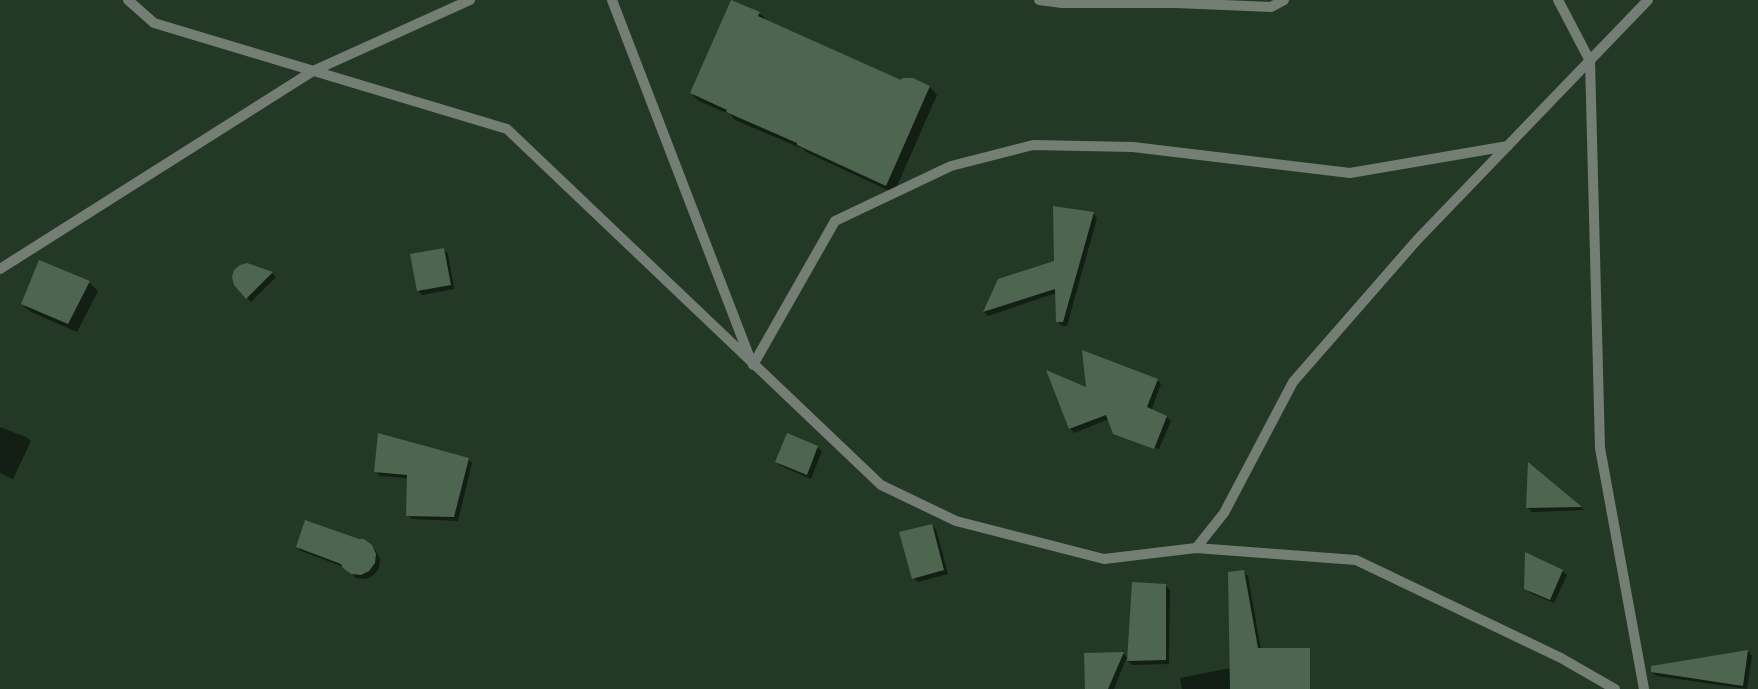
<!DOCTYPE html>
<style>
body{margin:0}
canvas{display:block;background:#233825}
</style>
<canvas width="1758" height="689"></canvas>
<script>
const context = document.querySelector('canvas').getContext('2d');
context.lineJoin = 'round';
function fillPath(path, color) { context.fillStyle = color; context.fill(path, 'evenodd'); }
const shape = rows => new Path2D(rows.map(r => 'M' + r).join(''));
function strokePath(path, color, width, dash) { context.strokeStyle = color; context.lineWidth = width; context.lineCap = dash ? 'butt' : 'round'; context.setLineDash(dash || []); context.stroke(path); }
fillPath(shape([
 [759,13,767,20,902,81,930,87,937,95,894,193,806,152,803,149,735,120,731,115,699,101,691,93],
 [1093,213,1097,218,1067,326,1062,326,1057,321,1056,293,988,316,984,312,999,280,1056,262],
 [443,249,448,254,454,289,422,295,418,290],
 [247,264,272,273,276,277,251,302,247,298],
 [89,282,98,291,77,332,31,312,22,304],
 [1157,380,1161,384,1151,411,1167,417,1171,421,1159,449,1115,434,1109,419,1074,433,1070,428,1087,389],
 [0,427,26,437,31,441,13,479,0,473],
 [817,447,822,451,811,479,781,466,776,462],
 [468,459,472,463,458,521,412,519,407,515,408,478,380,476,376,471],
 [1529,465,1581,507,1584,510,1532,512,1528,508],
 [931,525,936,529,948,574,918,582,913,578],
 [297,546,371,546,376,551,380,559,379,568,374,575,366,579,356,578,344,567,301,551],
 [1562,571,1567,575,1554,603,1530,593,1525,588],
 [1243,572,1248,576,1261,650,1303,689,1182,689,1180,678,1231,668],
 [1166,586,1170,590,1169,664,1132,665,1126,659,1114,689,1087,689,1123,653,1128,658],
 [1748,651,1752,656,1747,689,1657,676,1652,672]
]), '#0007');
fillPath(shape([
 [731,0,760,12,758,16,901,80,902,78,913,78,930,86,886,186,797,145,797,143,726,112,727,110,690,93],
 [1053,206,1094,212,1063,322,1056,322,1055,289,983,312,998,279,1054,261],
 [444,248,451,285,417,291,410,254],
 [39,260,90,281,68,324,21,304],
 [247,263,273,272,246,299,234,285,232,277,234,270,240,265],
 [1082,350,1158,379,1147,407,1167,416,1154,449,1113,434,1106,415,1069,429,1046,370,1086,387],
 [378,433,469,458,454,517,406,516,407,475,374,472],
 [787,433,818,446,807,475,775,462],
 [1528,462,1582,507,1526,508],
 [305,520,359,539,364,539,372,545,376,554,375,563,369,571,361,575,351,574,343,568,341,564,296,547],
 [932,524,944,570,912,579,899,532],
 [1525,552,1563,570,1550,600,1524,589],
 [1244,570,1258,648,1310,648,1310,689,1230,689,1228,572],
 [1132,582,1166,584,1166,660,1127,661],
 [1748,650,1743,686,1651,672,1651,666],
 [1124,652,1108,689,1085,689,1084,653]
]), '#4e6550');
strokePath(shape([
 [128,0,154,23,507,129,881,485,956,521,1104,559,1196,548,1356,560,1561,658,1615,689],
 [612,0,751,361],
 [1039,0,1062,3,1176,3,1271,7,1284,0],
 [1558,0,1590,61,1600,448,1644,689],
 [0,269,313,71,470,0],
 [753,365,835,221,951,166,1033,145,1133,147,1350,173,1508,146],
 [1196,548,1224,513,1293,382,1417,240,1648,0]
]), '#747e74', 10);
</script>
